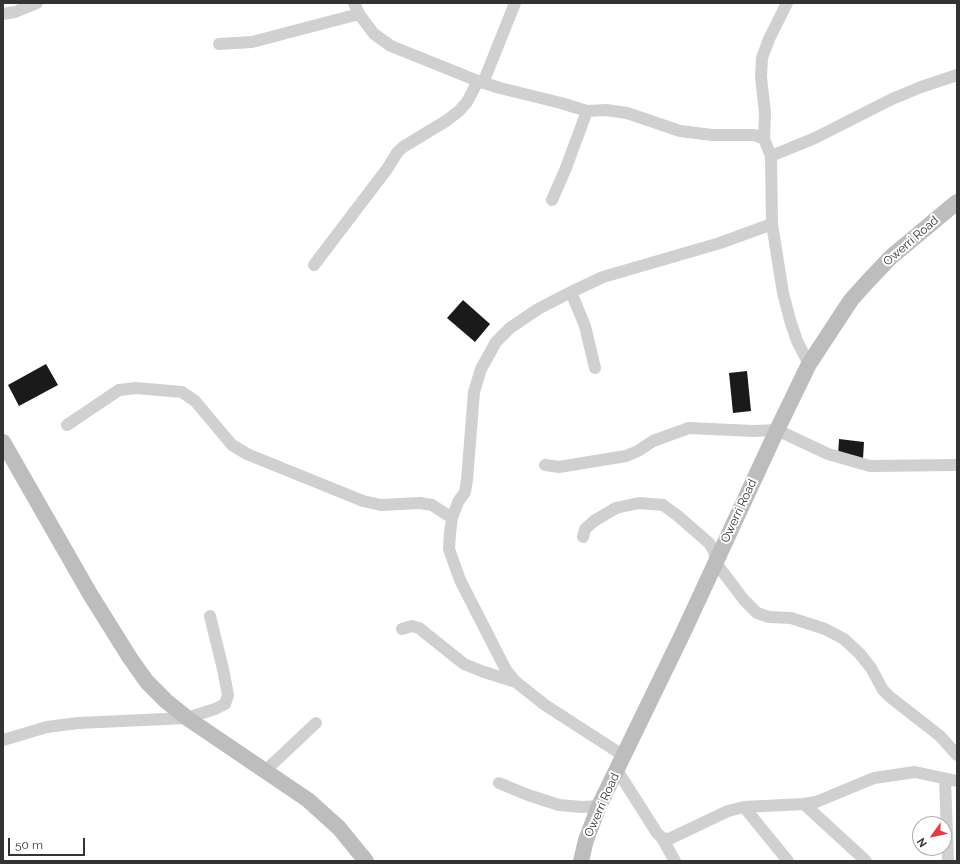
<!DOCTYPE html>
<style>
body{margin:0}
#map{position:relative;width:960px;height:864px;overflow:hidden;background:#fff;font-family:Raleway,sans-serif}
canvas{display:block}
.frame{position:absolute;inset:0;border:4px solid #333;pointer-events:none}
.north{position:absolute;left:912px;top:816px;width:40px;height:40px;box-sizing:border-box;background:#fff;border:1px solid #adadad;border-radius:50%;rotate:237deg;font-size:11px;font-weight:700;line-height:16px;text-align:center;color:#333}
.north::after{content:'';display:block;margin:auto;width:14px;height:18px;background:#e63946;clip-path:polygon(50% 0,100% 100%,50% 72%,0 100%)}
.scale{position:absolute;left:8px;top:838px;width:77px;height:18px;box-sizing:border-box;border:2px solid #333;border-top:0;padding-left:5px;font-size:12px;line-height:14px;white-space:nowrap;color:#333;-webkit-text-stroke:3px #fff;paint-order:stroke}
</style>
<div id="map">
<canvas width="960" height="864"></canvas>
<div class="frame"></div>
<div class="north">N</div>
<div class="scale">50 m</div>
</div>
<script>
const context = document.querySelector('canvas').getContext('2d');
context.lineJoin = 'round';
function fillPath(path, color) { context.fillStyle = color; context.fill(path, 'evenodd'); }
const shape = rows => new Path2D(rows.map(r => 'M' + r).join(''));
function strokePath(path, color, width, dash) { context.strokeStyle = color; context.lineWidth = width; context.lineCap = dash ? 'butt' : 'round'; context.setLineDash(dash || []); context.stroke(path); }
function write(font, color, halo, rows, align = 'center') {
  context.font = font + ' Raleway,sans-serif'; context.lineWidth = 4; context.setLineDash([]); context.textBaseline = 'middle'; context.strokeStyle = halo; context.fillStyle = color; for (const [text, x, y, turn = 0] of rows) {
    context.save(); context.translate(x, y); context.rotate((+turn || 0) * Math.PI / 180); context.textAlign = isNaN(turn) ? turn : align; if (halo) context.strokeText(text, 0, 0); context.fillText(text, 0, 0); context.restore();
  }
}
fillPath(shape([
 [463,300,490,324,475,342,447,318],
 [46,364,58,385,19,406,8,385],
 [747,371,751,411,733,413,729,373],
 [839,439,864,442,863,459,838,456]
]), '#1a1a1a');
strokePath(shape([
 [354,3,359,14,374,34,391,46,478,81,500,88,561,103,587,111,606,110,627,113,680,131,712,135,754,135,764,139,771,156],
 [3,14,15,12,37,3],
 [219,44,252,42,359,14],
 [483,83,515,3],
 [764,139,765,113,761,77,762,58,769,39,787,3],
 [552,200,566,168,587,111],
 [314,265,387,169,397,153,403,147,446,121,459,111,467,102,478,81],
 [571,292,585,326,595,368],
 [809,364,797,341,790,320,783,293,772,224,771,156,815,138,892,99,921,87,957,75],
 [67,425,119,390,136,388,182,392,195,401,232,445,247,454,363,501,381,505,420,503,432,505,452,518],
 [545,465,559,467,626,456,638,451,653,441,689,428,753,431,777,430,828,454,870,466,957,465],
 [583,537,585,529,594,521,616,508,639,503,663,505,678,516,709,543,714,551,716,563,744,600,757,613,769,617,791,618,825,629,844,639,860,654,871,668,883,690,890,697,940,736,957,755],
 [402,629,412,626,419,628,464,664,484,672,516,682],
 [3,740,47,727,78,723,187,718,215,709,225,704,228,695,223,669,210,616],
 [624,756,545,705,516,682,506,670,460,580,449,549,450,533,452,518,458,502,465,492,467,480,474,392,481,369,496,342,510,328,538,309,571,292,603,277,720,243,772,224],
 [266,770,316,723],
 [617,770,657,833,662,838,669,839,728,811,744,807,804,804,816,802,874,778,915,772,957,781],
 [945,779,948,861],
 [499,783,528,795,559,805,582,807,599,806],
 [804,804,866,861],
 [744,807,788,861],
 [662,838,675,861]
]), '#d0d0d0', 12);
strokePath(shape([
 [3,442,90,594,130,658,147,682,166,701,187,718,308,800,339,828,366,861],
 [581,861,586,840,599,806,683,633,777,430,809,364,851,300,869,280,891,257,957,202]
]), '#bdbdbd', 16);
write('12px', '#333', '#fff', [
 ["Owerri Road",911,241,-41],
 ["Owerri Road",739,511,-65],
 ["Owerri Road",602,805,-66]
]);
</script>
